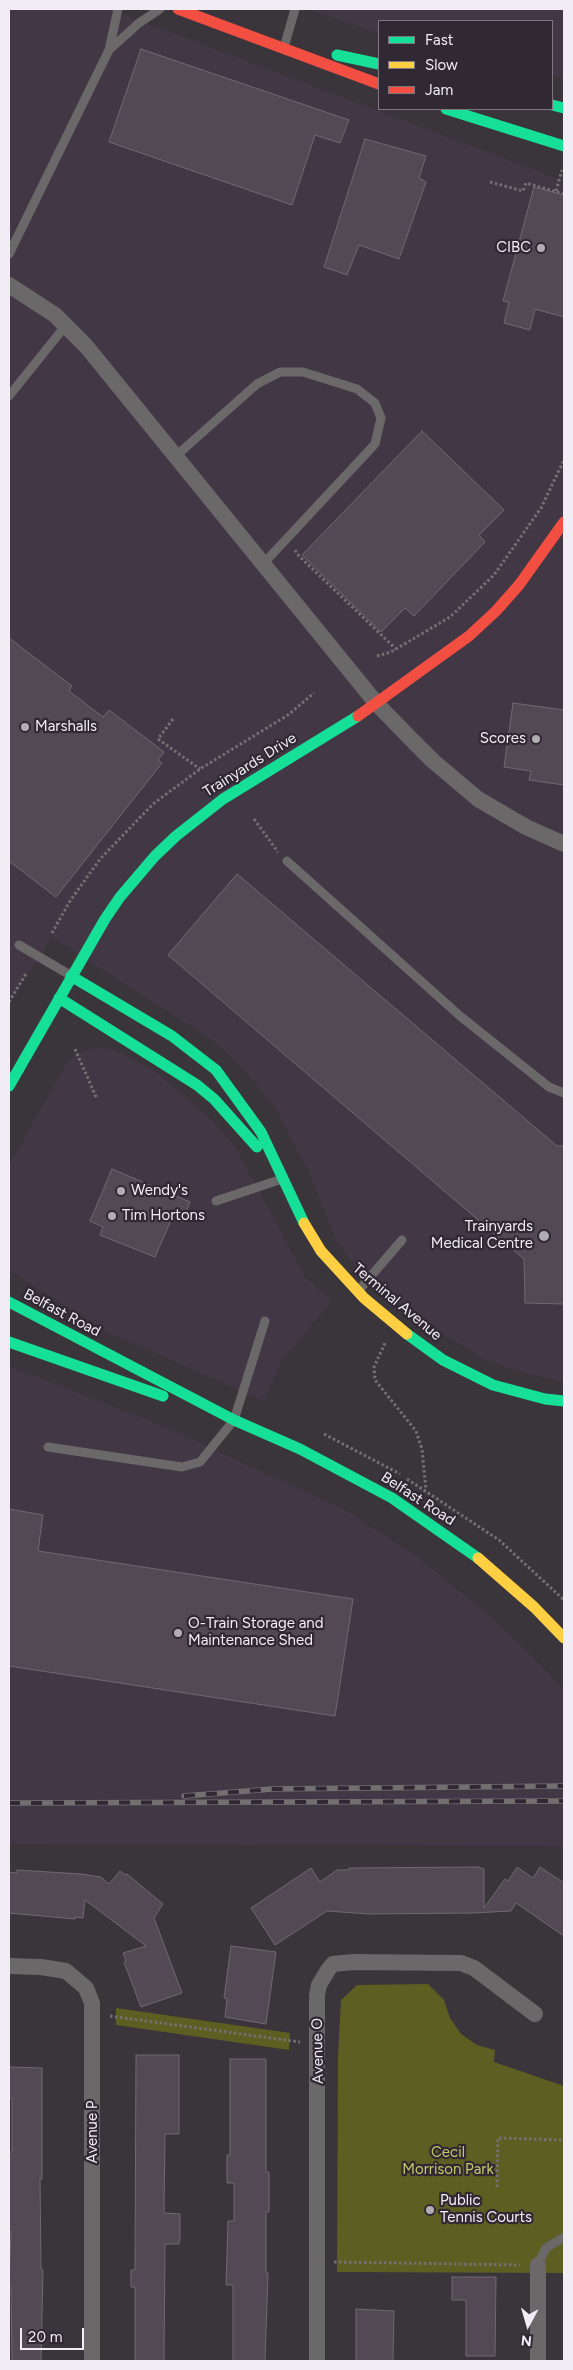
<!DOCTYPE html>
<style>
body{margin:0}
#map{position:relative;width:573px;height:2370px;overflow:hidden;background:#39353a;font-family:Figtree,sans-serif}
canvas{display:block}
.frame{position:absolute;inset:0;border:10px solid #f2edf4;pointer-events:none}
.legend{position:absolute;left:378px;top:20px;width:175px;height:90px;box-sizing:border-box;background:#302833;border:1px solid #7e7780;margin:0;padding:6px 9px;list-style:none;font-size:15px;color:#f2edf4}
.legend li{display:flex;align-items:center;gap:10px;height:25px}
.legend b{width:25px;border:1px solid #7e7780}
.north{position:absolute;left:503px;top:2300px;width:50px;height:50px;-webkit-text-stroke:4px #302833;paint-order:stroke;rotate:186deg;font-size:14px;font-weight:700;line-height:20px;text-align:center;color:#f2edf4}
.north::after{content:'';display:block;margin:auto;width:18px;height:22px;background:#f2edf4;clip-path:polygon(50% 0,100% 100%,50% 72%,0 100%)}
.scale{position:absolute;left:20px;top:2328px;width:64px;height:22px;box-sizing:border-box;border:2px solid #f2edf4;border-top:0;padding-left:6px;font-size:15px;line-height:18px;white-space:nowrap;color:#f2edf4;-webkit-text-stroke:4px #302833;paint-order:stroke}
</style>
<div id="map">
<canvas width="573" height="2370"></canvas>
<div class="frame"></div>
<ul class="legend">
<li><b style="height:6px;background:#16e098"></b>Fast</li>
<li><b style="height:6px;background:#ffcf43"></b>Slow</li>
<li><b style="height:6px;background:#f24e42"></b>Jam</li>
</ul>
<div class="north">N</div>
<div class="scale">20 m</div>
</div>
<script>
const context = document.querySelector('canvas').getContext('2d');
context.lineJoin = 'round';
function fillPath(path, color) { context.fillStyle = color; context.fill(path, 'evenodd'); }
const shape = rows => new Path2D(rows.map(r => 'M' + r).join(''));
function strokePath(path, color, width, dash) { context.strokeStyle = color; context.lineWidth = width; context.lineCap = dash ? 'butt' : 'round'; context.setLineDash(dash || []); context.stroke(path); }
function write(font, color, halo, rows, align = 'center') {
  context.font = font + ' Figtree,sans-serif'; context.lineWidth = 4.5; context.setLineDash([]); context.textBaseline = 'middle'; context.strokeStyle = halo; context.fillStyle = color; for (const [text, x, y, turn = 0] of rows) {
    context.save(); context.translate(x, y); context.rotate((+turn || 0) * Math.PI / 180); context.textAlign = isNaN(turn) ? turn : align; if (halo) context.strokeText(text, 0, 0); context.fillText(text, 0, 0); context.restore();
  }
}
fillPath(shape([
 [9,9,109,9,564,181,564,1382,520,1372,484,1359,445,1335,395,1301,348,1257,336,1240,308,1170,274,1106,244,1070,214,1041,52,937,9,1004],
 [306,9,564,9,564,79,552,76,552,21,379,21,379,33],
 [100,1047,120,1052,156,1072,211,1119,236,1148,305,1277,332,1301,282,1360,264,1401,110,1333,9,1271,9,1165,66,1064,78,1053],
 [9,1366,161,1425,347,1511,419,1558,491,1617,553,1677,564,1692,564,1846,9,1844]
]), '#423745');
fillPath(shape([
 [428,1984,444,2000,450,2018,461,2034,477,2045,495,2050,494,2062,564,2086,564,2273,337,2272,338,2057,341,2000,357,1985],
 [116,2008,290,2033,289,2050,116,2025]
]), '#5c5e22');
const building = shape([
 [141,49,349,120,340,143,315,135,292,205,109,142,141,49],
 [365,139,426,156,419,178,426,182,399,259,359,245,347,275,324,267,365,139],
 [534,187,564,195,564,317,535,309,530,330,504,323,509,302,503,301,534,187],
 [422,431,504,510,479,535,485,542,414,616,405,608,381,632,302,555,422,431],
 [9,638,72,686,69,691,103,717,109,710,164,752,158,760,162,763,56,897,9,861,9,638],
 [513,703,564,710,564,785,529,780,531,771,504,767,513,703],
 [237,874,557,1146,564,1146,564,1304,525,1303,524,1259,168,955,237,874],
 [112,1169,190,1202,182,1222,172,1218,155,1257,100,1235,103,1227,90,1221,112,1169],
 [9,1509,43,1515,38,1551,353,1599,335,1716,9,1666,9,1509],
 [478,1867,484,1869,484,1908,505,1879,508,1881,517,1867,533,1878,540,1867,564,1883,564,1936,516,1903,511,1911,472,1913,369,1914,327,1911,275,1945,251,1908,311,1868,320,1882,337,1870,349,1870,349,1868,478,1867],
 [17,1870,81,1874,101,1877,109,1884,120,1871,125,1875,127,1874,163,1904,154,1918,182,1993,141,2007,124,1962,126,1961,123,1953,146,1946,85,1900,83,1918,75,1917,75,1919,9,1913,9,1872,17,1873,17,1870],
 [231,1946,276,1952,266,2024,225,2017,227,1999,224,1998,231,1946],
 [136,2055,179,2055,179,2134,165,2134,164,2213,180,2214,180,2238,179,2244,165,2244,164,2361,135,2361,135,2287,131,2287,131,2270,135,2270,136,2055],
 [230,2059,266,2059,266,2172,269,2172,269,2212,266,2212,266,2273,268,2273,265,2361,233,2361,233,2285,226,2285,228,2221,234,2221,234,2183,227,2183,227,2155,230,2155,230,2059],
 [9,2067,42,2068,42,2179,40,2179,41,2269,43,2270,41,2361,12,2361,11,2287,9,2287,11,2231,9,2231,9,2152,12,2152,12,2098,9,2098,9,2067],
 [452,2277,496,2277,495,2356,466,2356,466,2300,452,2300,452,2277],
 [356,2309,394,2311,393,2361,356,2361,356,2309]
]);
fillPath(building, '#524955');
strokePath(building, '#6e6a6f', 1);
strokePath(shape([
 [490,182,523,191,526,183,564,194],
 [556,191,562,170],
 [295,550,299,556,396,649],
 [377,656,391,652,450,617,494,575,541,508,564,460],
 [173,719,158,739,200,769],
 [254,819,278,852],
 [52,933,70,901,100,859,153,804,200,769,288,715,314,693],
 [9,1002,27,972],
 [75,1049,97,1099],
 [385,1343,374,1367,375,1380,416,1431,422,1449,426,1490],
 [324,1434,400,1474],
 [407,1479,499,1540,564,1600],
 [110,2016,300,2042],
 [497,2187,498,2138,564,2140],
 [334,2262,520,2265]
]), '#747173', 3, [2.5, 2.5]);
strokePath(shape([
 [118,9,109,50,139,23,160,9],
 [285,44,295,9],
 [9,254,109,50],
 [9,396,66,325],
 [177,455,257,384,280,372,303,372,357,389,375,403,381,418,375,444,264,563],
 [287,861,460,1016,549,1087,564,1093],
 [19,945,70,975],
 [216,1201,282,1179],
 [358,1291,402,1240],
 [48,1447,182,1467,200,1462,234,1420,265,1321],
 [538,2265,546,2248,564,2237]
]), '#6b6869', 9);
strokePath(shape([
 [9,285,55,315,86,346,377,704,409,737,433,761,478,799,526,827,564,844],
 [9,1966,41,1967,66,1971,86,1988,92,2003,92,2361],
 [317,2361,317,1995,319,1985,328,1970,333,1964,353,1962,461,1963,474,1968,535,2014],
 [538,2361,538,2265]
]), '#6b6869', 16);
strokePath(shape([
 [337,55,379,64],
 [552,105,564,108],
 [446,109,564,146],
 [71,976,172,1036,216,1070,261,1132,304,1223],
 [59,998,197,1085,214,1099,257,1147],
 [9,1086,105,919,120,897,155,856,176,836,223,799,358,716],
 [9,1302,234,1420,300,1449,392,1498,478,1558],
 [407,1334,443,1360,493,1385,545,1399,564,1401],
 [9,1342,163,1396]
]), '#16e098', 11);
strokePath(shape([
 [304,1223,321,1251,364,1298,407,1334],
 [478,1558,534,1607,564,1638]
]), '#ffcf43', 11);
strokePath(shape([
 [178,9,379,84],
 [358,716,469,636,496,611,519,585,564,522]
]), '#f24e42', 11);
const rail = shape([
 [184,1796,272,1789,564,1786],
 [9,1803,564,1801]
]);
strokePath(rail, '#726f71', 5.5);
strokePath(rail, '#302833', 4, [11]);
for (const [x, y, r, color] of [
 [541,248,5,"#b1adb3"],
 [25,727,5,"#b1adb3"],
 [536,739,5,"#b1adb3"],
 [121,1191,5,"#b1adb3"],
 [112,1216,5,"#b1adb3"],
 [544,1236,6,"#b1adb3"],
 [178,1633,5,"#b1adb3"],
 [430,2210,5,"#b1adb3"]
]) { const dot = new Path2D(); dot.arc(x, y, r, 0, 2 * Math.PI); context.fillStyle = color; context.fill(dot); strokePath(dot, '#302833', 2); }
write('15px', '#f2edf4', '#302833', [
 ["CIBC",531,248,"right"],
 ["Marshalls",35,727],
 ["Scores",526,739,"right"],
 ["Wendy's",131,1191],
 ["Tim Hortons",122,1216],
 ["Trainyards",533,1227,"right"],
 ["Medical Centre",533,1244,"right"],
 ["O-Train Storage and",188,1624],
 ["Maintenance Shed",188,1641],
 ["Public",440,2201],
 ["Tennis Courts",440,2218]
], 'left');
write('15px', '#f2edf4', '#302833', [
 ["Trainyards Drive",250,765,-32],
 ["Terminal Avenue",397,1302,40],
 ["Belfast Road",62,1313,28],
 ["Belfast Road",418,1499,33],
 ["Avenue O",318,2051,-91],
 ["Avenue P",93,2132,-90]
]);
write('15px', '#c5c968', '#302833', [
 ["Cecil",448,2153],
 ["Morrison Park",448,2170]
]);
</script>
